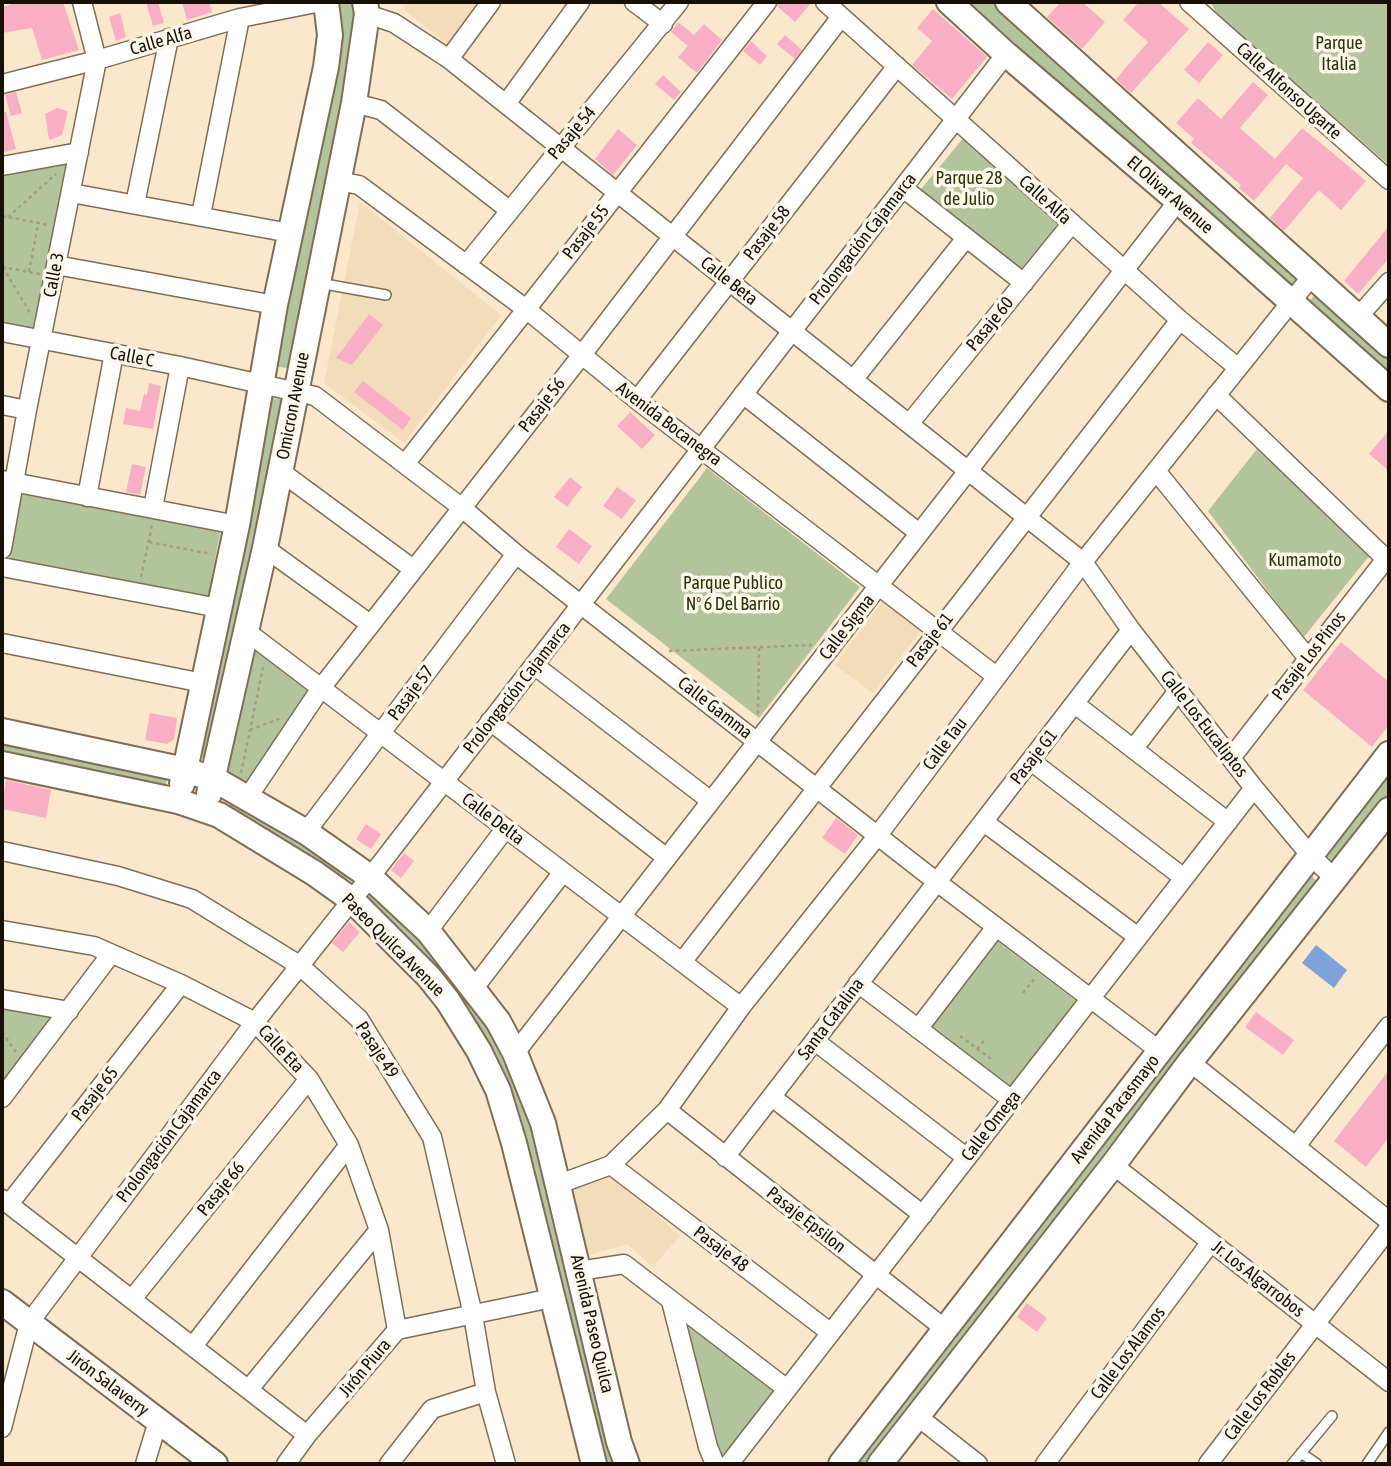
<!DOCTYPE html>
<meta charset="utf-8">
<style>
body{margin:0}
#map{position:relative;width:1391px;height:1466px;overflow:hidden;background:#fbe8cc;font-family:"Asap Condensed",sans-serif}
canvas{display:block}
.frame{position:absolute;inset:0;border:4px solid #161006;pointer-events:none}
</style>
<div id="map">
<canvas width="1391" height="1466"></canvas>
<div class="frame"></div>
</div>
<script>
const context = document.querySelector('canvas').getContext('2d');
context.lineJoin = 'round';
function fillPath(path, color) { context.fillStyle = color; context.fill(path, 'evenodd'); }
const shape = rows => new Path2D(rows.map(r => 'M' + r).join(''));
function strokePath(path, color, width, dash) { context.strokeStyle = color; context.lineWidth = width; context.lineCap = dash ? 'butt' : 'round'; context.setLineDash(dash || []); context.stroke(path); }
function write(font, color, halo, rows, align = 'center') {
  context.font = font + ' "Asap Condensed",sans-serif'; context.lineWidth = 7; context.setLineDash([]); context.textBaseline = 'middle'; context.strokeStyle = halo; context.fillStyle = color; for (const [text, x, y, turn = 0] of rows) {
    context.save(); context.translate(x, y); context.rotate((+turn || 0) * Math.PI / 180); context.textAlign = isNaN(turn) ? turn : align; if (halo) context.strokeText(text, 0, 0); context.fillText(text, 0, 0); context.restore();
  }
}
fillPath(shape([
 [405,2,485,2,451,47,404,10],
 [360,202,501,315,404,443,324,383],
 [884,599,922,629,873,693,835,665],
 [611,1174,680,1236,653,1267,627,1244,589,1255,569,1186]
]), '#f3dcb9');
fillPath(shape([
 [337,2,356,2,359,31,293,369,273,366,339,47,340,13],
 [969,2,993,2,1292,269,1297,277,1295,284,1291,286,1282,283],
 [1211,2,1389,2,1389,165,1216,13],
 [965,136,1064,225,1024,276,917,194],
 [74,158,41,333,2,326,2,176],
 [1316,294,1389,360,1389,378,1306,304],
 [271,398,285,400,213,759,197,757],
 [1257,449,1370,555,1303,638,1208,511],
 [707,468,860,587,759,718,606,599],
 [27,491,221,528,207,601,8,563,20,497],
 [252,649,264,651,318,692,251,789,223,774],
 [2,741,167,776,165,791,2,759],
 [1389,767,1389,794,1331,868,1317,858],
 [234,796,353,871,344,883,227,812],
 [1310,874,1319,885,874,1464,854,1464],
 [376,891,431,944,491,1020,533,1122,620,1464,601,1464,506,1087,367,902,369,894],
 [993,938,1079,1003,1009,1094,922,1030],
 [2,1005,59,1016,2,1090],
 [692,1323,778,1389,726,1457,719,1455,686,1331]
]), '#b3c39c');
fillPath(shape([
 [1316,945,1347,970,1334,988,1302,963]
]), '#7ea2da');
fillPath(shape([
 [18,2,63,2,79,50,42,60,32,28,2,33,2,7],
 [146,2,158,2,164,23,153,26],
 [182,2,209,2,212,12,187,20],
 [778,2,812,2,795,22,777,6],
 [1061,2,1082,2,1105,22,1082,49,1047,17],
 [1139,2,1158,2,1189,29,1131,93,1116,79,1148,42,1123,20],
 [933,9,987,57,952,99,912,65,932,41,917,28],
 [120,13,126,37,116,41,109,17],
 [678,22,694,35,704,24,722,40,697,73,678,57,688,46,671,32],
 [785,35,802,50,795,59,777,44],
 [751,41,767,56,760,65,743,51],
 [1208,42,1223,55,1199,83,1184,70],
 [663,75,681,92,674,100,655,84],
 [1253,82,1268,95,1240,128,1275,159,1302,128,1328,149,1366,181,1341,210,1319,190,1284,231,1270,218,1303,178,1286,164,1254,201,1239,188,1241,185,1191,143,1194,139,1176,123,1198,98,1221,119],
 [16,92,22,113,11,116,5,95],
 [57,108,68,111,62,135,49,140,45,114],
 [2,112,6,112,16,149,5,152,2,142],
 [618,129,637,145,613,175,595,159],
 [1389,226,1389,258,1358,294,1344,281],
 [369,314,383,325,352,365,336,358],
 [363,381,411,418,403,430,354,392],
 [149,383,161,386,153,429,123,424,126,408,140,411,144,394,147,395],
 [630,412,655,435,642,449,617,426],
 [1389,430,1389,471,1369,454],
 [132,464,146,467,140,495,126,492],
 [570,477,582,487,567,507,554,497],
 [617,487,636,500,622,519,603,506],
 [569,529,592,546,579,564,556,547],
 [1341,642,1389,682,1389,725,1372,747,1303,690],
 [150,713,177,718,174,739,167,744,145,740],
 [6,780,51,790,46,818,2,809],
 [836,818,858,835,845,854,822,838],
 [366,824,381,834,371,849,356,839],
 [404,853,414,861,401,878,391,870],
 [349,922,360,932,343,952,332,943],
 [1256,1012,1294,1040,1283,1055,1245,1027],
 [1389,1070,1389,1137,1366,1167,1334,1141],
 [1027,1303,1047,1318,1037,1332,1017,1317]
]), '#f8afc6');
const lane = shape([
 [319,283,386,295],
 [1301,1453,1317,1464],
 [1292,1464,1332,1416],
 [1367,1464,1389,1432]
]);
const street = shape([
 [634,2,663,24],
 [825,2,1180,320,1237,367],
 [1189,2,1389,180],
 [367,14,394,23,449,59,1083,562,1131,630,1254,788,1311,856,1334,878],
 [449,59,491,2],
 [2,84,97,60,240,18,321,2],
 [354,103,381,110,509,210],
 [506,104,580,2],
 [2,166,79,152],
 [338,181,359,185,526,309,637,400,996,676],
 [903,188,1024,283],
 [71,193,290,233],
 [135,204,169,38],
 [201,215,240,18],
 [56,265,275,305],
 [466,265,679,2],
 [1358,317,1389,282],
 [2,332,180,366,315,396,461,507,516,554,937,882,1160,1051],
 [853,380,966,238],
 [743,394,919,533],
 [1216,395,1386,559],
 [637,400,897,66],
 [2,405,27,410],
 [909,424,1072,223],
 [405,464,767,2],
 [280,471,413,569],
 [1157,472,1307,657],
 [2,480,237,525],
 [87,497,114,353],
 [153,508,180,366],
 [265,548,370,624],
 [2,549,27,410,97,60,82,2],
 [2,567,219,608],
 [246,631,741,1007],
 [2,643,203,683],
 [534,665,711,801],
 [1075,704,1228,822],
 [490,721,667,858],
 [1134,748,1178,691],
 [1231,758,1389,555],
 [1031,761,1184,878],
 [248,797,321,688,581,356,841,17],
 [984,822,1138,937],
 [306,832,516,554],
 [2,851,118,876,192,899,299,965,359,1019,432,1137,473,1315,486,1392,506,1464],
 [2,930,94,946,181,984,255,1022,309,1079,349,1145,379,1230,397,1330],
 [428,931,505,829],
 [682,962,1180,320],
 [858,983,1012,1100],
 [474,988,563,872],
 [2,999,69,1011],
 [918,1029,996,927],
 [815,1041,967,1158],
 [515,1053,1178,201],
 [1190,1062,1389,1221],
 [772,1097,923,1215],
 [2,1098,111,954],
 [667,1110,945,1329],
 [1296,1146,1389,1026],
 [725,1157,1131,630],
 [611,1165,831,1333],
 [1113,1165,1389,1382],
 [559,1184,611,1165,667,1110,741,1007,878,835,1083,562,1311,277],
 [2,1199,307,1435],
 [9,1204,181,984],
 [579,1271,624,1264,787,1389],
 [132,1299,309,1079],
 [671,1301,708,1447,715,1464],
 [193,1346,349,1145],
 [249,1389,379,1230],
 [917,1416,978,1464],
 [2,1428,29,1323,255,1022,382,862,1006,54],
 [145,1464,158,1421],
 [286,1464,307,1435,397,1330,552,1298],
 [389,1464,432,1409,486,1392],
 [729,1464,1254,788],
 [1045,1464,1211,1242],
 [1208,1464,1389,1228]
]);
const secondary = shape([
 [949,2,1006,54,1178,201,1389,389],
 [1008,2,1389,345],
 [2,731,185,770,214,779,306,832,370,877,428,931,498,1021,515,1053,543,1123,619,1442,627,1464],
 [2,764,178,801,219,815,314,873,352,900,429,977,448,1001,479,1051,498,1090,514,1143,594,1464],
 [182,784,237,525,275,305,326,67,330,35,326,2],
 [209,794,265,548,354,103,367,14,365,2],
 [2,1302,215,1464],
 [841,1464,1389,754],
 [880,1464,1113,1165,1190,1062,1389,810]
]);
strokePath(lane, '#7f6e55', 12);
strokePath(street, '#7f6e55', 21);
strokePath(secondary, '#7f6e55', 28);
strokePath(shape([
 [2,216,49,225],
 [8,217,56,174],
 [2,267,40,274],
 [3,267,30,313],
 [29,272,38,224],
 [149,542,211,554],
 [141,577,152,526],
 [669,651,812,645],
 [758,714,759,647],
 [250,730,281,718],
 [241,773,264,663],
 [1023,993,1035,978],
 [2,1032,16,1052],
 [960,1036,994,1061],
 [977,1049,984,1041]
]), '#a99a85', 2.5, [3.5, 3.5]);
strokePath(lane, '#fff', 9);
strokePath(street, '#fff', 18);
strokePath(secondary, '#fff', 24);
write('18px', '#161006', '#fef7eb', [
 ["Calle Alfa",161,41,-16],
 ["Calle Alfonso Ugarte",1289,91,42],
 ["Pasaje 54",572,133,-50],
 ["El Olivar Avenue",1170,195,41],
 ["Calle Alfa",1045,200,42],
 ["Pasaje 55",586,232,-52],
 ["Pasaje 58",767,233,-52],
 ["Prolongación Cajamarca",863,239,-52],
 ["Calle 3",54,275,-79],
 ["Calle Beta",729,281,38],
 ["Pasaje 60",990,324,-51],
 ["Calle C",132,357,11],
 ["Pasaje 56",542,405,-52],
 ["Omicron Avenue",293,406,-79],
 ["Avenida Bocanegra",669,424,37],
 ["Calle Sigma",847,627,-52],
 ["Pasaje 61",930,640,-52],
 ["Pasaje Los Pinos",1309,656,-52],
 ["Prolongación Cajamarca",517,688,-52],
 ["Pasaje 57",411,693,-53],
 ["Calle Gamma",715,708,38],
 ["Calle Los Eucaliptos",1204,724,52],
 ["Calle Tau",945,744,-53],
 ["Pasaje G1",1034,757,-52],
 ["Calle Delta",493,819,37],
 ["Paseo Quilca Avenue",393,945,45],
 ["Santa Catalina",831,1019,-53],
 ["Calle Eta",281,1049,47],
 ["Pasaje 49",377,1050,57],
 ["Pasaje 65",95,1094,-52],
 ["Avenida Pacasmayo",1115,1109,-52],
 ["Calle Omega",991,1126,-52],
 ["Prolongación Cajamarca",169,1136,-53],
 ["Pasaje 66",221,1189,-51],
 ["Pasaje Epsilon",806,1220,38],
 ["Pasaje 48",721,1249,37],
 ["Jr. Los Algarrobos",1258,1279,38],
 ["Avenida Paseo Quilca",592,1324,77],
 ["Calle Los Alamos",1128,1353,-53],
 ["Jirón Piura",365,1368,-50],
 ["Jirón Salaverry",108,1383,37],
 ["Calle Los Robles",1260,1396,-53]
]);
write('18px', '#273706', '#fef7eb', [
 ["Parque",1339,43],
 ["Italia",1339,64],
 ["Parque 28",969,178],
 ["de Julio",969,199],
 ["Kumamoto",1305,560],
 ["Parque Publico",733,583],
 ["N° 6 Del Barrio",733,604]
]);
</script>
